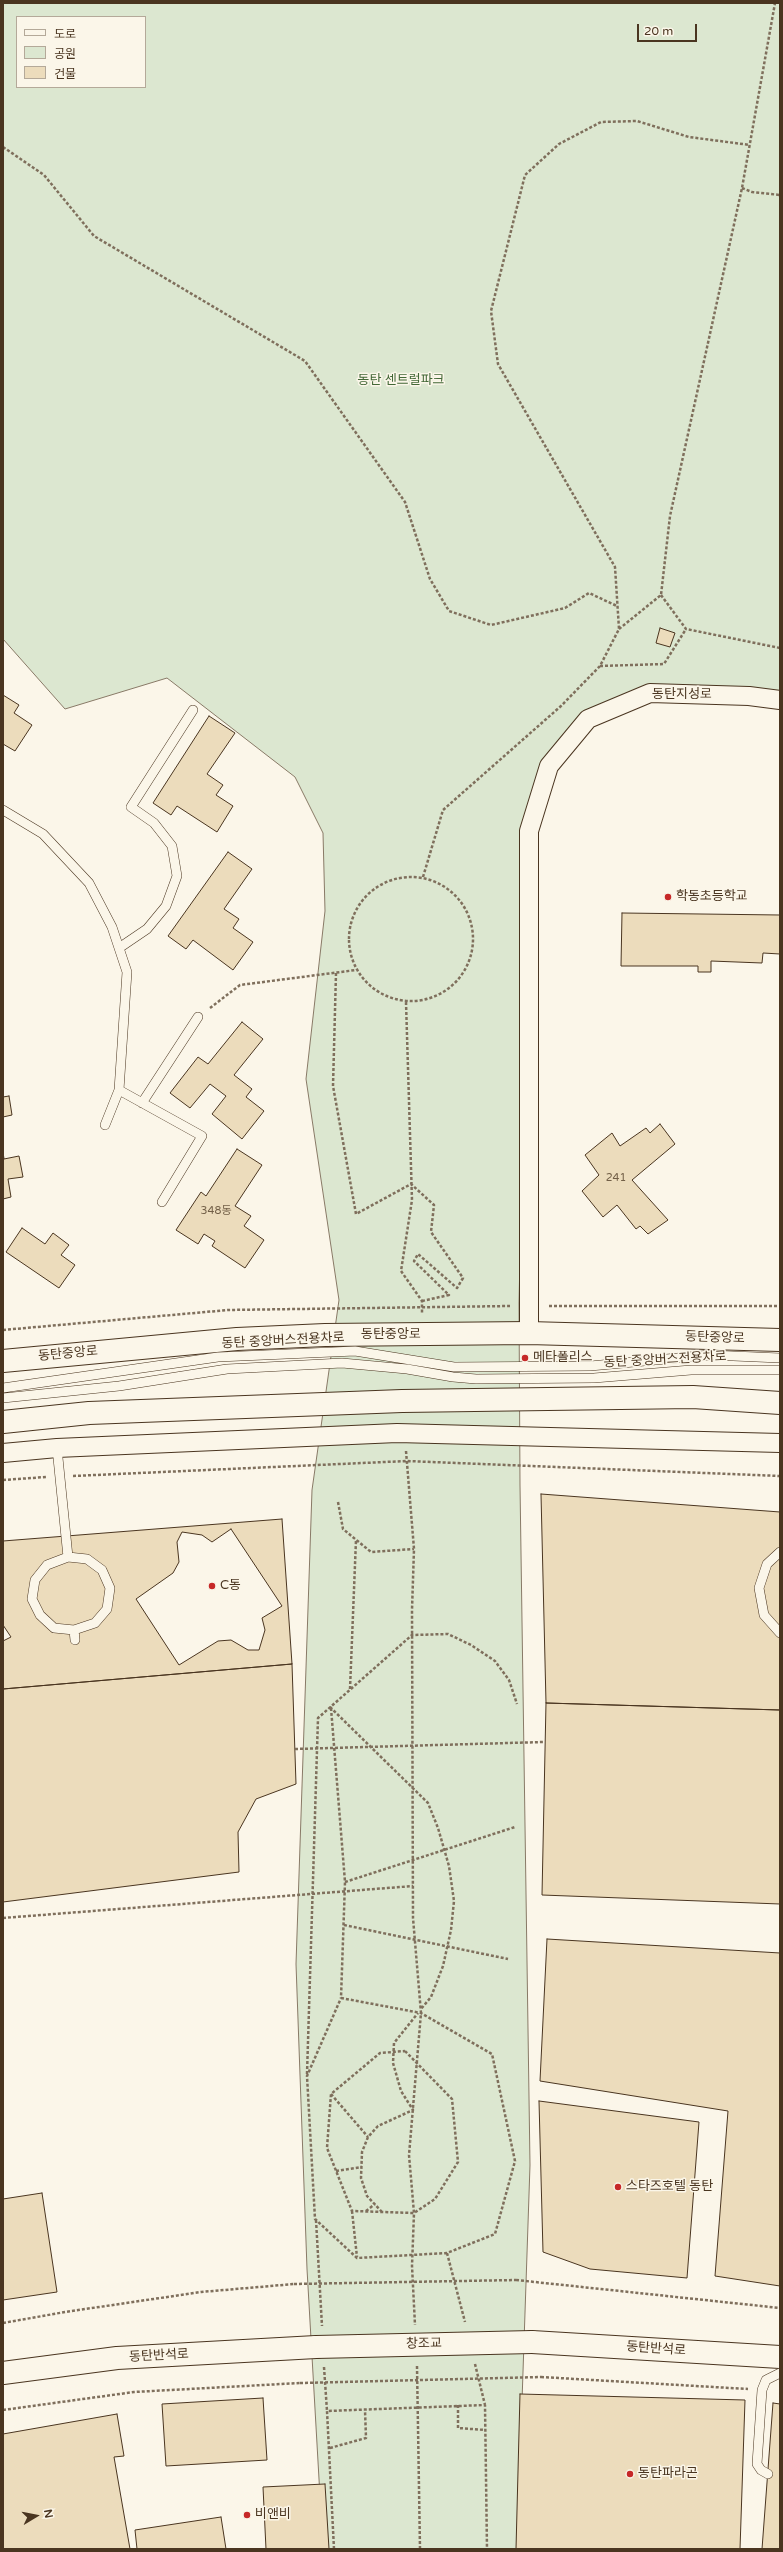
<!DOCTYPE html>
<meta charset="utf-8">
<style>
body{margin:0}
#map{position:relative;width:783px;height:2552px;overflow:hidden;background:#fbf6e9;font-family:"Varela Round","Noto Sans KR",sans-serif}
canvas{display:block}
.frame{position:absolute;inset:0;border:4px solid #4a3520;pointer-events:none}
.legend{position:absolute;left:16px;top:16px;width:130px;height:72px;box-sizing:border-box;background:#fbf6e9;border:1px solid #b4a999;margin:0;padding:5px 7px;list-style:none;font-size:12px;color:#4a3520}
.legend li{display:flex;align-items:center;gap:8px;height:20px}
.legend b{width:20px;border:1px solid #b4a999}
.north{position:absolute;left:16px;top:2496px;width:40px;height:40px;-webkit-text-stroke:3px #fbf6e9;paint-order:stroke;rotate:80deg;font-size:11px;font-weight:700;line-height:16px;text-align:center;color:#4a3520}
.north::after{content:'';display:block;margin:auto;width:14px;height:18px;background:#4a3520;clip-path:polygon(50% 0,100% 100%,50% 72%,0 100%)}
.scale{position:absolute;left:637px;top:24px;width:60px;height:18px;box-sizing:border-box;border:2px solid #4a3520;border-top:0;padding-left:5px;font-size:12px;line-height:14px;white-space:nowrap;color:#4a3520;-webkit-text-stroke:3px #fbf6e9;paint-order:stroke}
</style>
<div id="map">
<canvas width="783" height="2552"></canvas>
<div class="frame"></div>
<ul class="legend">
<li><b style="height:5px;background:#fbf6e9"></b>도로</li>
<li><b style="height:11px;background:#dce7d0"></b>공원</li>
<li><b style="height:11px;background:#ecdcbc"></b>건물</li>
</ul>
<div class="north">N</div>
<div class="scale">20 m</div>
</div>
<script>
const context = document.querySelector('canvas').getContext('2d');
context.lineJoin = 'round';
function fillPath(path, color) { context.fillStyle = color; context.fill(path, 'evenodd'); }
const shape = rows => new Path2D(rows.map(r => 'M' + r).join(''));
function strokePath(path, color, width, dash) { context.strokeStyle = color; context.lineWidth = width; context.lineCap = dash ? 'butt' : 'round'; context.setLineDash(dash || []); context.stroke(path); }
function write(font, color, halo, rows, align = 'center') {
  context.font = font + ' "Varela Round","Noto Sans KR",sans-serif'; context.lineWidth = 3; context.setLineDash([]); context.textBaseline = 'middle'; context.strokeStyle = halo; context.fillStyle = color; for (const [text, x, y, turn = 0] of rows) {
    context.save(); context.translate(x, y); context.rotate((+turn || 0) * Math.PI / 180); context.textAlign = isNaN(turn) ? turn : align; if (halo) context.strokeText(text, 0, 0); context.fillText(text, 0, 0); context.restore();
  }
}
const green = shape([
 [3,3,780,3,780,700,650,693,588,719,549,766,529,831,519,1303,520,1485,530,2165,517,2549,323,2549,307,2269,296,1964,312,1490,339,1300,306,1079,325,911,323,833,295,777,167,678,65,709,3,639,3,3],
 [17,17,145,17,145,87,17,87,17,17]
]);
fillPath(green, '#dce7d0');
strokePath(green, '#887966', 1);
const building = shape([
 [660,628,675,633,670,647,656,643,660,628],
 [3,695,19,705,14,713,32,725,15,751,3,744,3,695],
 [209,716,235,733,207,774,223,785,216,795,233,806,217,832,177,806,171,815,153,803,209,716],
 [228,852,252,869,224,909,239,919,233,928,253,942,233,970,193,940,186,949,168,936,228,852],
 [622,913,780,915,780,954,763,953,762,963,711,961,711,972,698,972,698,966,621,966,622,913],
 [242,1022,263,1039,234,1075,252,1089,246,1097,264,1111,242,1139,212,1114,226,1096,210,1084,190,1108,170,1093,198,1057,208,1064,242,1022],
 [9,1096,12,1115,3,1117,3,1097,9,1096],
 [660,1124,675,1144,632,1180,668,1220,648,1234,640,1226,636,1229,617,1205,603,1217,582,1191,599,1175,585,1155,612,1133,620,1146,646,1128,650,1133,660,1124],
 [237,1149,262,1165,235,1206,251,1216,244,1226,264,1240,245,1268,212,1246,215,1241,204,1234,198,1244,176,1230,201,1192,206,1196,237,1149],
 [3,1152,4,1159,19,1156,23,1177,8,1179,11,1197,3,1199,3,1152],
 [22,1228,45,1244,53,1233,69,1245,61,1255,75,1265,59,1288,6,1252,22,1228],
 [541,1494,780,1512,780,1710,546,1703,541,1494],
 [282,1519,292,1664,3,1689,3,1541,282,1519],
 [231,1529,282,1606,262,1618,265,1630,259,1650,248,1650,231,1640,218,1641,179,1665,136,1599,173,1573,179,1562,177,1542,182,1532,202,1535,212,1542,231,1529],
 [3,1625,11,1637,3,1641,3,1625],
 [292,1664,296,1784,256,1799,238,1832,239,1872,3,1902,3,1689,292,1664],
 [546,1703,780,1710,780,1904,542,1895,546,1703],
 [547,1939,780,1953,780,2286,715,2276,728,2111,540,2081,547,1939],
 [539,2101,699,2122,687,2278,590,2269,543,2252,539,2101],
 [42,2193,57,2292,3,2300,3,2199,42,2193],
 [520,2394,745,2400,740,2549,516,2549,520,2394],
 [263,2398,267,2460,166,2466,162,2404,263,2398],
 [773,2403,780,2404,780,2549,762,2549,773,2403],
 [117,2414,124,2456,114,2457,130,2549,3,2549,3,2434,117,2414],
 [325,2484,329,2549,266,2549,263,2487,325,2484],
 [221,2517,226,2549,137,2549,135,2530,221,2517]
]);
fillPath(building, '#ecdcbc');
strokePath(building, '#4a3520', 1);
const lane = shape([
 [3,810,43,834,89,883,112,927,127,972,119,1090,105,1125],
 [119,948,147,929,166,906,177,876,172,846,154,823,131,807,193,710],
 [119,1090,202,1136,162,1202],
 [142,1103,198,1017],
 [3,1388,218,1357,355,1351,454,1367,590,1366,710,1355,780,1358],
 [3,1398,119,1386,227,1369,342,1363,407,1369,453,1377,476,1379,594,1378,691,1370,780,1370],
 [57,1448,68,1557],
 [780,1552,767,1564,759,1588,764,1615,780,1633],
 [68,1557,87,1559,102,1570,110,1588,107,1609,95,1623,74,1630,54,1628,40,1615,32,1599,35,1580,47,1565,68,1557],
 [74,1630,75,1640],
 [768,2474,761,2470,757,2464,762,2390,766,2380,780,2373]
]);
const street = shape([
 [529,1333,529,831,549,766,588,719,650,693,749,696,780,700],
 [3,1453,57,1448,397,1433,780,1443]
]);
const secondary = shape([
 [3,1361,237,1339,325,1335,529,1333,780,1340],
 [3,1422,89,1413,402,1401,693,1397,780,1403],
 [532,2342,780,2357],
 [3,2373,117,2358,316,2347]
]);
strokePath(lane, '#4a3520', 10);
strokePath(street, '#4a3520', 20);
strokePath(secondary, '#4a3520', 24);
strokePath(shape([
 [3,147,44,175,94,236,305,361,405,502,430,579,449,611,491,625,565,608,589,593,617,606],
 [742,188,752,192,780,195],
 [661,595,686,629,780,648],
 [619,629,661,595,670,516,742,188,775,3],
 [600,666,664,664,686,629],
 '349 939a62 62 0 1 1 124 0a62 62 0 1 1-124 0Z',
 [423,877,443,810,561,706,600,666,619,629,615,567,498,364,491,311,525,175,559,144,601,122,637,121,689,137,750,145],
 [336,973,333,1086,356,1214,411,1184,434,1205,431,1232,463,1278,457,1288,418,1254,414,1261,449,1295,422,1301],
 [406,1002,412,1200,401,1271,422,1301,422,1313],
 [210,1008,240,985,356,970],
 [549,1306,780,1306],
 [3,1330,228,1310,510,1306],
 [406,1451,414,1549,412,1610,413,1918,421,2013,409,2155,414,2213,412,2266,415,2325],
 [73,1476,407,1461,780,1476],
 [3,1480,46,1477],
 [338,1502,343,1529,371,1552,414,1549],
 [350,1689,356,1540],
 [330,1707,428,1803,438,1828,449,1866,454,1901,451,1930,443,1966,431,1997,421,2009],
 [331,1708,345,1882,341,1998],
 [345,1882,515,1827],
 [3,1918,413,1886],
 [344,1925,508,1959],
 [341,1998,421,2013,492,2054,515,2161,495,2234,447,2253,357,2258,315,2219,307,2076,341,1998],
 [405,2051,452,2099,458,2162,435,2199,414,2213,352,2211,327,2148,331,2094,380,2053,405,2051],
 [307,2074,318,1718,412,1635,448,1634,471,1645,495,1661,509,1680,517,1704],
 [331,2094,368,2137],
 [336,2171,362,2167],
 [352,2211,357,2257],
 [366,2211,375,2204],
 [382,2212,367,2196,361,2178,362,2152,368,2137,378,2126,413,2110,401,2091,393,2063,394,2043,418,2013],
 [316,2220,322,2326],
 [447,2253,465,2322],
 [516,2280,780,2308],
 [3,2323,65,2312,201,2292,294,2284],
 [475,2364,485,2405],
 [417,2366,420,2549],
 [324,2367,327,2411],
 [541,2377,748,2389],
 [458,2405,458,2428,485,2430],
 [3,2410,134,2392,300,2383],
 [330,2448,366,2438,365,2410],
 [334,2549,327,2411,485,2405,487,2549]
]), '#7f6f5c', 2.5, [3, 2]);
strokePath(lane, '#fbf6e9', 9);
strokePath(street, '#fbf6e9', 18);
strokePath(secondary, '#fbf6e9', 22);
const secondaryBridge = shape([
 [316,2347,532,2342]
]);
strokePath(secondaryBridge, '#4a3520', 24, []);
strokePath(shape([
 [295,1749,544,1742],
 [294,2284,516,2280],
 [300,2383,541,2377]
]), '#7f6f5c', 2.5, [3, 2]);
strokePath(secondaryBridge, '#fbf6e9', 22);
for (const [x, y, r, color] of [
 [668,897,4,"#c62828"],
 [525,1358,4,"#c62828"],
 [212,1586,4,"#c62828"],
 [618,2187,4,"#c62828"],
 [630,2474,4,"#c62828"],
 [247,2515,4,"#c62828"]
]) { const dot = new Path2D(); dot.arc(x, y, r, 0, 2 * Math.PI); context.fillStyle = color; context.fill(dot); strokePath(dot, '#fbf6e9', 1.5); }
write('11px', '#725f47', null, [
 ["241",616,1178],
 ["348동",216,1211]
]);
write('13px', '#436837', '#fbf6e9', [
 ["동탄 센트럴파크",401,381]
]);
write('13px', '#4a3520', '#fbf6e9', [
 ["동탄지성로",682,695],
 ["동탄중앙로",391,1335],
 ["동탄중앙로",715,1338,2],
 ["동탄 중앙버스전용차로",283,1341,-3],
 ["동탄중앙로",68,1354,-5],
 ["동탄 중앙버스전용차로",665,1360,-3],
 ["창조교",424,2344,-1],
 ["동탄반석로",656,2349,4],
 ["동탄반석로",159,2356,-3]
]);
write('13px', '#4a3520', '#fbf6e9', [
 ["학동초등학교",676,897],
 ["메타폴리스",533,1358],
 ["C동",220,1586],
 ["스타즈호텔 동탄",626,2187],
 ["동탄파라곤",638,2474],
 ["비앤비",255,2515]
], 'left');
</script>
